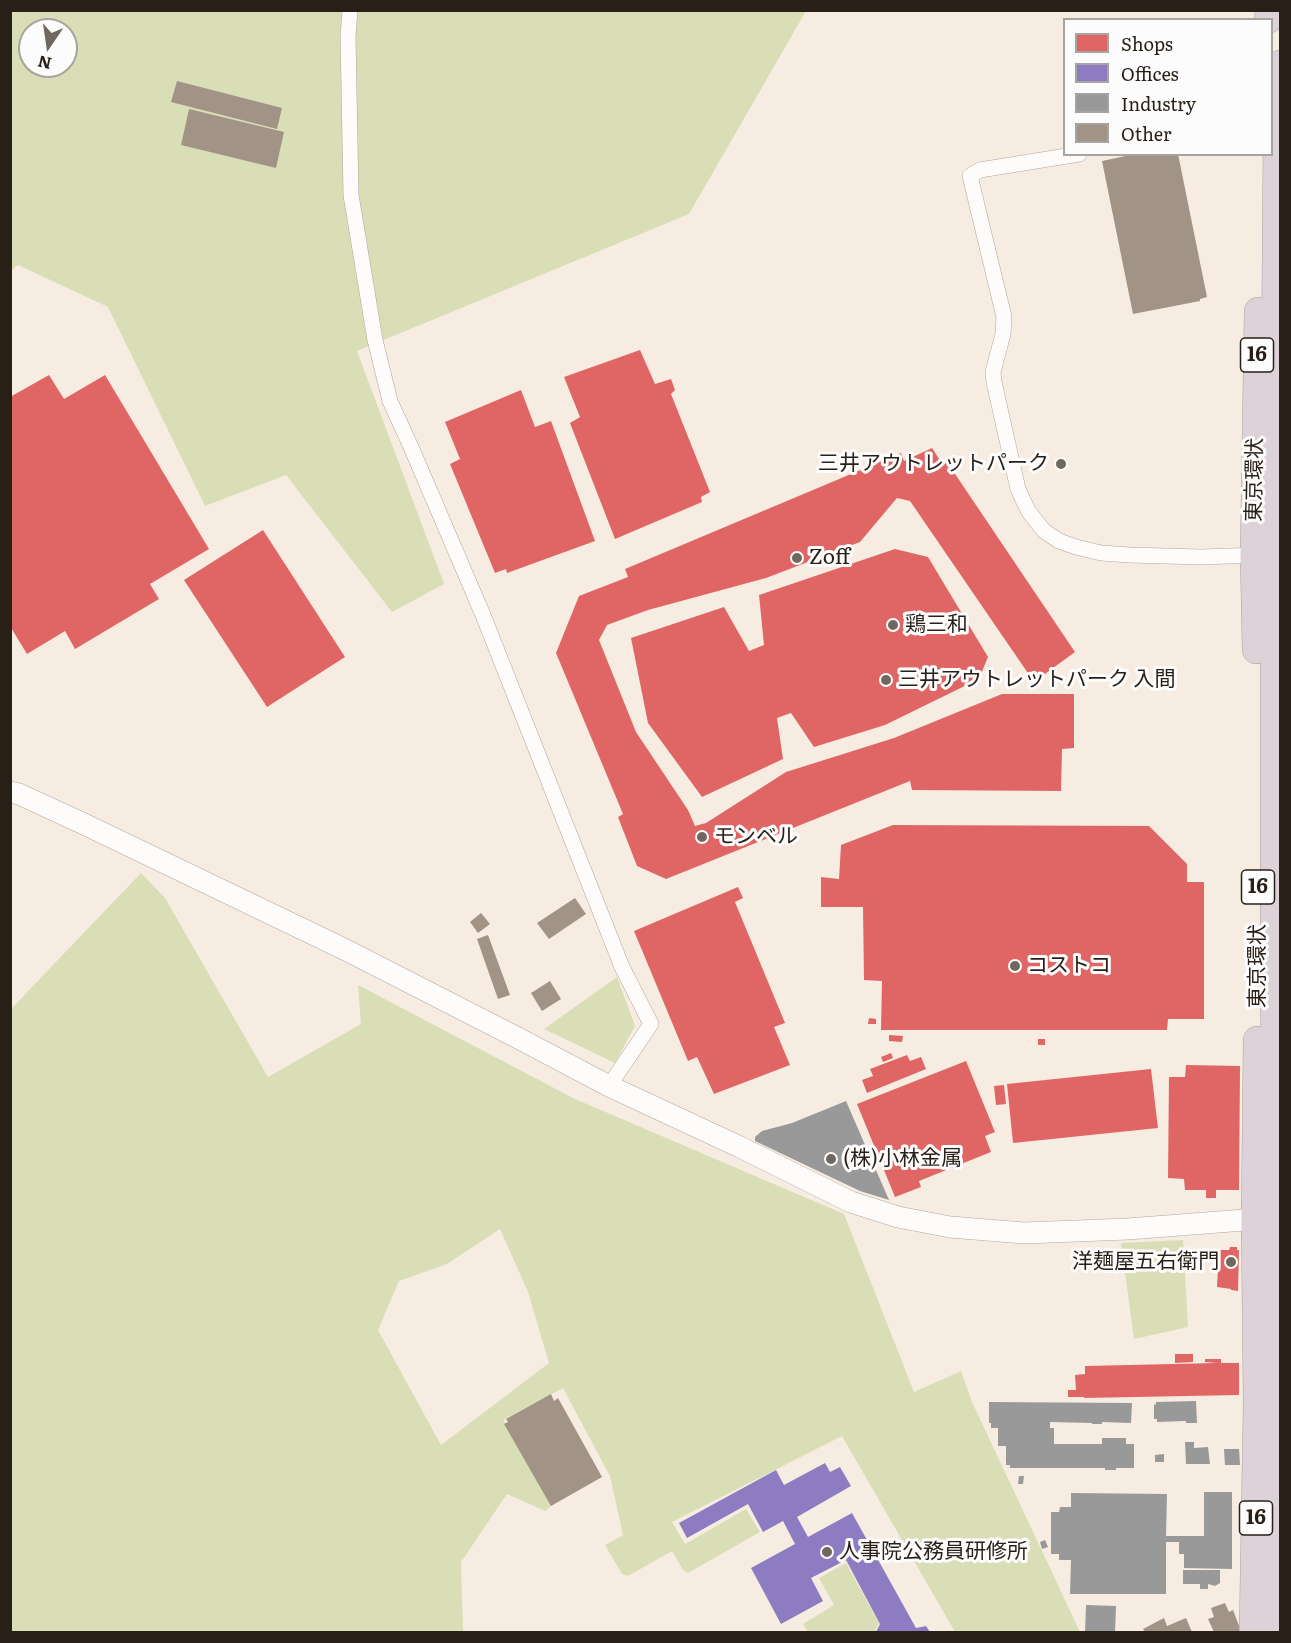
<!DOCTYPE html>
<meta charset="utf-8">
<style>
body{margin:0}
#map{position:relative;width:1291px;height:1643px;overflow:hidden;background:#f7ece1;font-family:Literata,serif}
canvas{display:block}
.frame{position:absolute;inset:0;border:12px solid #281f17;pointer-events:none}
.legend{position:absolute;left:1063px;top:18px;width:210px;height:138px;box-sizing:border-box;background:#fcfcfc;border:2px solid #a7a4a0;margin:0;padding:8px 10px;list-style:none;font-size:18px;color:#281f17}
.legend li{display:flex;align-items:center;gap:12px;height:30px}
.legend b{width:30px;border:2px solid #a7a4a0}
.north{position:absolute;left:18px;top:18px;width:60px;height:60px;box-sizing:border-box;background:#fcfcfc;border:2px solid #a7a4a0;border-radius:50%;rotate:193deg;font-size:16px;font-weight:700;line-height:24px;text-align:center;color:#281f17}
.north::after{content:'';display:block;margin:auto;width:21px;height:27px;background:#70675e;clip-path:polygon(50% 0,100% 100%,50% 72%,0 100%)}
</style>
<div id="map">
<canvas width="1291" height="1643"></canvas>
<div class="frame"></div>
<ul class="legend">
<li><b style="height:16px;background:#e06666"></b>Shops</li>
<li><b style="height:16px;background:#8e7cc3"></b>Offices</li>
<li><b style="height:16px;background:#999"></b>Industry</li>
<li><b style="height:16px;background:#a19385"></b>Other</li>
</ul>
<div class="north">N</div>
</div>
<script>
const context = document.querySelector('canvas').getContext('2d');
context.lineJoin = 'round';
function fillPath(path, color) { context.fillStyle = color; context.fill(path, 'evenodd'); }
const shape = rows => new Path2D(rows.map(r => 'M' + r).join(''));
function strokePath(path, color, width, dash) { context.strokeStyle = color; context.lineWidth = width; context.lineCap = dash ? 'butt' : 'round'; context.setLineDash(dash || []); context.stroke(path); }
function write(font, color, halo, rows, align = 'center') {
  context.font = font + ' Literata,"Noto Sans JP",serif'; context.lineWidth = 6; context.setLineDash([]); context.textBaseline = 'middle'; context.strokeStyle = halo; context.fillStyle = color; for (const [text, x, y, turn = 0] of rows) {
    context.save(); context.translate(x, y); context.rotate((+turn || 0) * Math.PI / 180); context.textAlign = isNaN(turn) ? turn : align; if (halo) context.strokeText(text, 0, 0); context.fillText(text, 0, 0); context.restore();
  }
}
fillPath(shape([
 [11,11,806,11,689,214,357,351,444,584,392,612,286,475,205,506,108,307,18,265,11,271],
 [30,30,66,30,66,66,30,66],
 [141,873,165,898,268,1077,361,1024,358,985,575,1099,844,1214,914,1392,961,1371,972,1402,1080,1632,955,1632,842,1436,672,1522,685,1544,746,1509,760,1532,688,1573,683,1570,672,1551,628,1576,622,1574,605,1545,623,1535,610,1476,563,1388,503,1420,555,1503,545,1511,507,1494,461,1562,463,1632,11,1632,10,1010],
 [500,1229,528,1292,549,1363,441,1445,378,1330,399,1281,447,1264],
 [617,977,635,1026,615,1063,544,1029],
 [1183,1240,1188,1327,1134,1339,1121,1243],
 [846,1563,879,1623,874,1632,808,1632,803,1624,834,1605,819,1578]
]), '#d9deb6');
fillPath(shape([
 [640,350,655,384,671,379,675,390,671,394,710,492,701,497,702,502,615,539,570,423,580,417,564,377],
 [49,375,64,399,105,375,209,549,150,584,159,599,75,649,65,631,27,654,10,626,10,397],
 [521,390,535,427,551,421,595,541,507,573,506,569,495,573,450,464,460,459,445,422],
 [932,448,943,465,947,462,1075,652,1034,682,910,501,897,498,860,542,766,578,648,610,607,625,599,640,636,732,688,810,695,826,706,823,786,772,894,738,1002,694,1074,694,1074,748,1062,749,1061,791,912,790,910,781,666,879,637,866,618,817,623,814,556,653,579,596,628,577,625,569,901,453,904,461],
 [263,530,345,657,267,707,184,580],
 [895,549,928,557,988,657,979,679,885,725,814,747,791,713,777,718,783,759,702,797,648,723,631,638,724,607,749,651,764,645,759,595],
 [893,825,1149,826,1187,864,1187,882,1204,882,1204,1019,1168,1019,1167,1030,881,1030,882,981,864,980,863,907,821,907,821,877,839,879,841,845],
 [738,887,743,898,735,902,785,1023,774,1027,790,1065,714,1094,697,1057,688,1061,634,931],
 [869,1018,876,1019,876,1024,868,1024],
 [889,1035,903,1036,902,1042,889,1041],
 [1038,1039,1045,1039,1045,1045,1038,1045],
 [891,1053,893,1058,883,1062,881,1057],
 [907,1055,910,1061,921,1057,926,1069,867,1093,862,1080,873,1076,870,1069],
 [966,1061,995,1132,985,1136,991,1152,919,1181,921,1187,895,1197,857,1104],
 [1186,1065,1240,1066,1239,1190,1216,1190,1216,1198,1206,1198,1206,1190,1185,1190,1184,1179,1168,1178,1169,1077,1185,1077],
 [1151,1069,1158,1128,1013,1143,1007,1084],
 [1004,1085,1006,1104,996,1105,994,1086],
 [1230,1247,1237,1247,1237,1250,1239,1250,1238,1291,1231,1290,1231,1289,1217,1287,1219,1250,1229,1250],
 [1175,1354,1193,1354,1193,1362,1175,1363],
 [1205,1359,1221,1359,1221,1363,1239,1363,1239,1395,1084,1398,1084,1397,1068,1397,1068,1390,1076,1390,1075,1375,1085,1374,1085,1366,1217,1363,1205,1362]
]), '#e06666');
fillPath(shape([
 [825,1463,830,1472,840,1467,851,1486,797,1517,808,1537,852,1513,916,1628,926,1626,930,1632,876,1632,880,1624,846,1560,811,1578,823,1601,781,1624,751,1568,795,1544,783,1521,763,1532,748,1504,687,1538,679,1523,776,1470,784,1485]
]), '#8e7cc3');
fillPath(shape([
 [846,1101,889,1200,860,1191,755,1141,755,1137,762,1131,792,1123],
 [1196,1401,1197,1423,1186,1423,1186,1421,1157,1422,1157,1419,1154,1419,1154,1405,1156,1404,1156,1402],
 [989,1402,1132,1403,1131,1423,1102,1422,1102,1424,1092,1424,1092,1423,1050,1422,1050,1428,1054,1428,1054,1444,1102,1444,1102,1438,1126,1438,1126,1444,1134,1444,1134,1468,1116,1468,1116,1470,1105,1470,1105,1468,1010,1468,1010,1465,1006,1465,1006,1446,998,1446,998,1428,991,1428,991,1423,989,1423],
 [1185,1442,1194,1442,1194,1448,1208,1447,1210,1464,1186,1464],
 [1224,1449,1239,1449,1240,1465,1225,1465],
 [1164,1454,1164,1462,1155,1462,1155,1455],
 [1019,1476,1024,1476,1023,1484,1018,1484],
 [1204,1492,1232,1492,1232,1569,1184,1568,1184,1554,1179,1554,1179,1542,1166,1542,1166,1594,1070,1594,1071,1560,1059,1560,1059,1554,1051,1554,1051,1512,1059,1512,1060,1507,1071,1507,1071,1493,1167,1494,1166,1536,1204,1536],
 [1045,1540,1048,1547,1042,1549,1040,1542],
 [1183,1570,1220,1570,1220,1583,1215,1586,1208,1584,1208,1589,1200,1589,1200,1584,1183,1584],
 [1086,1605,1116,1606,1115,1632,1085,1632]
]), '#999');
fillPath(shape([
 [177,81,282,108,277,129,171,102],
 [189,109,284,132,276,168,181,145],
 [1135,154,1178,154,1207,297,1200,299,1200,301,1133,314,1102,161],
 [575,898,586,914,549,939,537,923],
 [481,913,490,924,478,933,470,922],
 [488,935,510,995,498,999,477,939],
 [550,981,561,999,542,1011,531,993],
 [551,1394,554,1401,558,1398,602,1477,551,1506,504,1424,508,1422,506,1419],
 [1225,1603,1229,1612,1233,1610,1241,1631,1235,1632,1214,1632,1208,1619,1214,1617,1211,1608],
 [1164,1618,1167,1626,1186,1618,1192,1632,1145,1632,1143,1629]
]), '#a19385');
const street = shape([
 [350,10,348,36,351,195,375,340,390,401,411,447,483,615,622,967,651,1024,609,1086],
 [1079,154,980,170,970,176,1004,317,1003,334,993,372,994,382,1018,489,1023,500,1029,512,1044,531,1059,541,1076,547,1101,553,1130,555,1201,557,1259,555]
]);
const secondary = shape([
 [10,792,19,794,84,824,346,950,518,1038,609,1086,740,1147,851,1202,898,1217,950,1227,1024,1233,1128,1229,1270,1218]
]);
const highway = shape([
 [1268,20,1269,10],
 [1256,650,1254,555,1258,311],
 [1253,1632,1257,1403,1255,1219,1257,1040],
 [1275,1632,1279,1244,1274,994,1274,511,1277,123,1280,64]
]);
strokePath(street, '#afa69d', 16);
strokePath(secondary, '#afa69d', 22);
strokePath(highway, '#ada0a2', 28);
strokePath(street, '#fefcfa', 15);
strokePath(secondary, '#fefcfa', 21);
strokePath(highway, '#dcd2d8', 27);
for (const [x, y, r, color] of [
 [1061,464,6,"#70675e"],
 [797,558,6,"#70675e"],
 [893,625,6,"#70675e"],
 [886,680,6,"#70675e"],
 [702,837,6,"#70675e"],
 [1015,966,6,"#70675e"],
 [831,1159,6,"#70675e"],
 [1231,1262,6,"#70675e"],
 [827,1552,6,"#70675e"]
]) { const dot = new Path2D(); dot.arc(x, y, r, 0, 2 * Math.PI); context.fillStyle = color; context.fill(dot); strokePath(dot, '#fcfcfc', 2); }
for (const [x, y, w] of [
 [1257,355,33],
 [1258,887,33],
 [1256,1518,33]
]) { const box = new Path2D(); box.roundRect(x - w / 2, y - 17, w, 34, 4.5); context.fillStyle = '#fcfcfc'; context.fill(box); strokePath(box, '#281f17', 1.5); }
write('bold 20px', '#281f17', null, [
 ["16",1257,355],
 ["16",1258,887],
 ["16",1256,1518]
]);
write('21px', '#281f17', '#fcfcfc', [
 ["三井アウトレットパーク",1049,464,"right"],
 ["Zoff",809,558],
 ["鶏三和",905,625],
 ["三井アウトレットパーク 入間",898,680],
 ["モンベル",714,837],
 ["コストコ",1027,966],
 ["(株)小林金属",843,1159],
 ["洋麺屋五右衛門",1219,1262,"right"],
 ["人事院公務員研修所",839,1552]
], 'left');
write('21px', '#281f17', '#fcfcfc', [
 ["東京環状",1255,480,-89],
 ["東京環状",1258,966,-90]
]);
</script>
